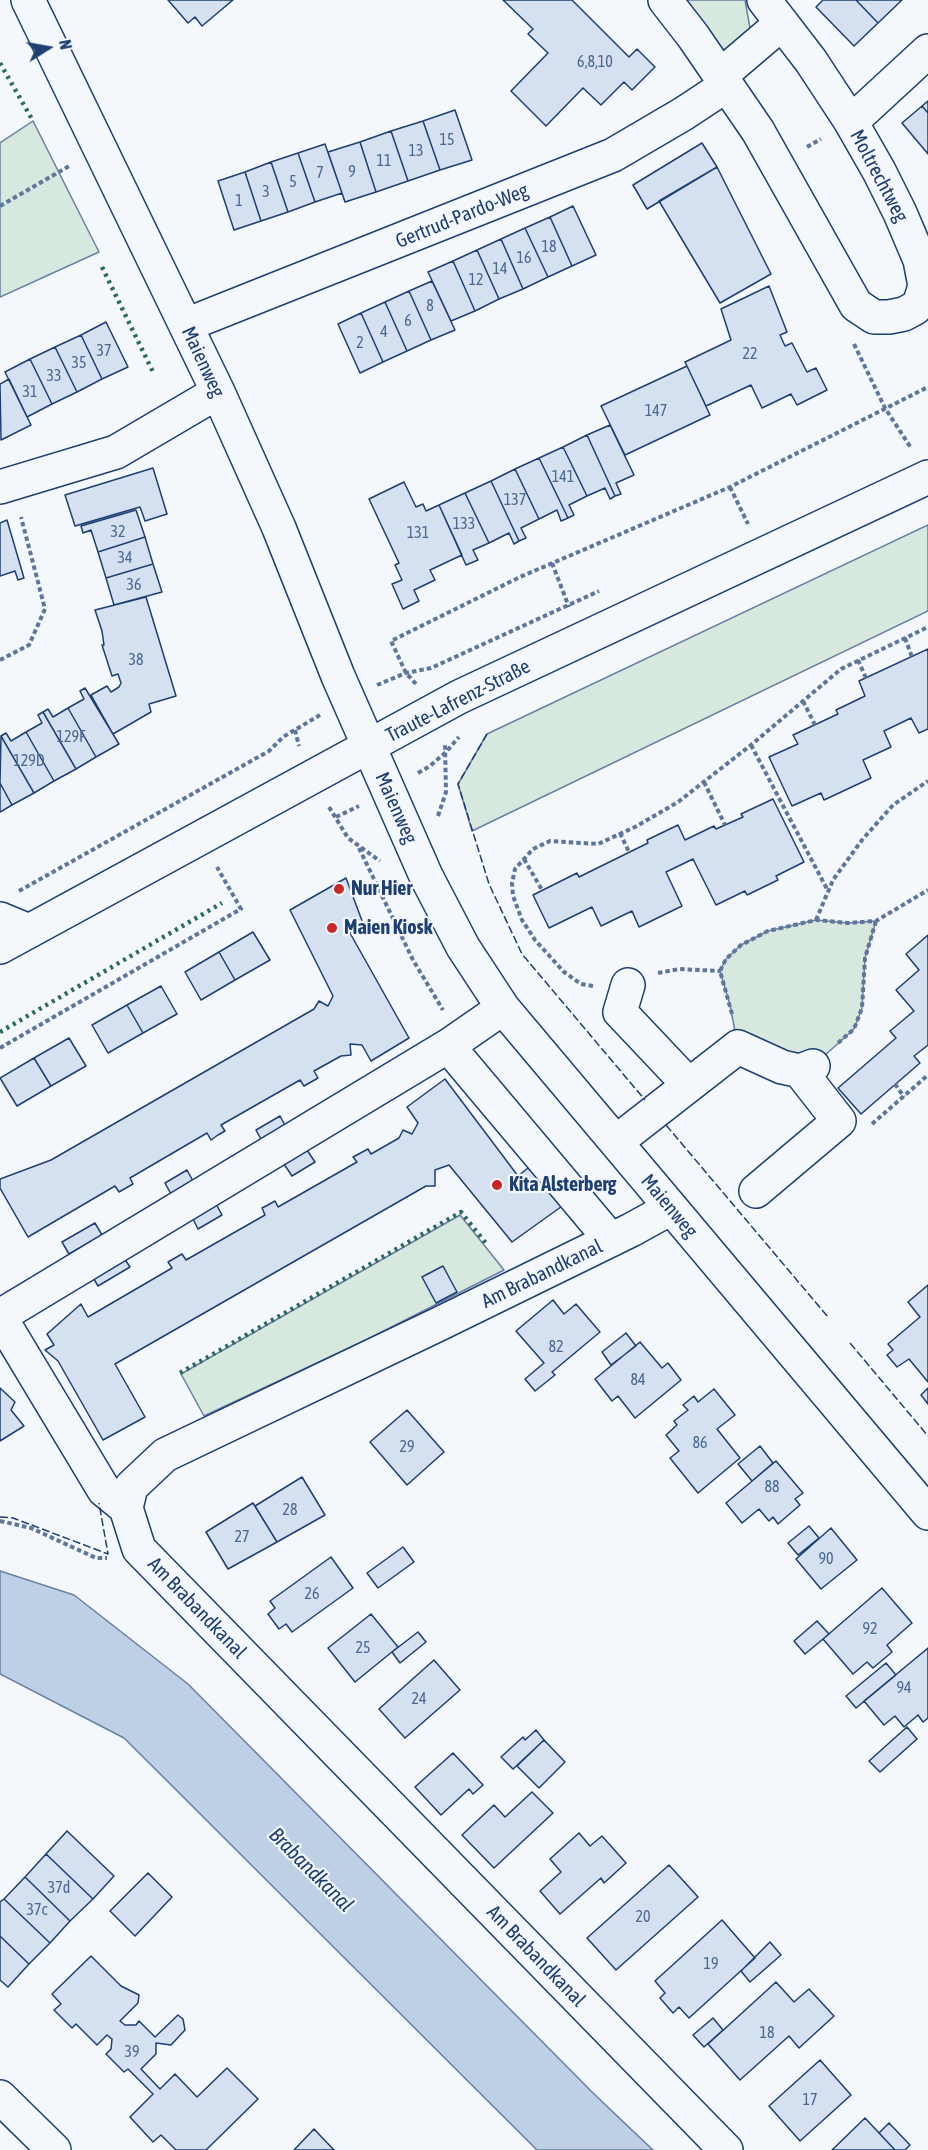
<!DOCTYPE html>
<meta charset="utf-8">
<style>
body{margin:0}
#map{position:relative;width:928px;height:2150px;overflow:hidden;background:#f4f7fb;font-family:"Asap Condensed",sans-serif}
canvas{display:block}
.north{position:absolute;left:18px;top:18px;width:60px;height:60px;-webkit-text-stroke:4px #f4f7fb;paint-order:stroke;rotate:79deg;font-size:16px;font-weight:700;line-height:24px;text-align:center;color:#1d3f73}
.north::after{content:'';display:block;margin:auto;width:21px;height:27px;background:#1d3f73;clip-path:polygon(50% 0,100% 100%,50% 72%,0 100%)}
</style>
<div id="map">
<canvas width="928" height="2150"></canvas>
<div class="north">N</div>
</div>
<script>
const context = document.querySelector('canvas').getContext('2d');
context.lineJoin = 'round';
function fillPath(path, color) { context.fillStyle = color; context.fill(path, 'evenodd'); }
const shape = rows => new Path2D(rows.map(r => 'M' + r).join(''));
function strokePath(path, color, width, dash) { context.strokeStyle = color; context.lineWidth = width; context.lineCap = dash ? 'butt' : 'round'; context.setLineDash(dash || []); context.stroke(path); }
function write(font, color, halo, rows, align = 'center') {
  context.font = font + ' "Asap Condensed",sans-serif'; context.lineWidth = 4.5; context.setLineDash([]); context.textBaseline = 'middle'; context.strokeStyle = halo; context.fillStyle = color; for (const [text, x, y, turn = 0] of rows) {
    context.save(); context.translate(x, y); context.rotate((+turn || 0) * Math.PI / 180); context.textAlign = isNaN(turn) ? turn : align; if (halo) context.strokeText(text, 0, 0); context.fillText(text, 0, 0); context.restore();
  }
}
const green = shape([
 [679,0,745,0,750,28,747,39,725,53,679,0],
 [33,121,99,252,0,297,0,143,33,121],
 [928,525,928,611,472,831,458,784,487,734,928,525],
 [816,920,848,923,876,921,865,958,862,1008,854,1029,813,1066,738,1047,730,1005,720,971,726,959,741,945,768,931,816,920],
 [460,1215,504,1270,370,1338,204,1416,181,1374,460,1215]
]);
fillPath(green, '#d7e8df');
strokePath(green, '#687fa3', 1.5);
const water = shape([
 [0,1571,74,1595,188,1684,593,2093,653,2150,537,2150,124,1738,0,1674,0,1571]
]);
fillPath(water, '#bed0e5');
strokePath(water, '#687fa3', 1.5);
const building = shape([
 [168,0,233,0,202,26,195,17,188,23,168,0],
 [503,0,572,0,629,57,637,49,655,67,632,90,624,82,601,105,583,88,546,126,511,91,548,53,528,34,533,29,503,0],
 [823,0,856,0,878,23,854,46,816,7,823,0],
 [856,0,902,0,878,23,856,0],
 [928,101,928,113,922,106,928,101],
 [922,106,928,113,928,154,902,123,922,106],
 [455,110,472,160,440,170,423,121,455,110],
 [423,121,440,170,408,181,391,131,423,121],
 [391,131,408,181,376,192,360,142,391,131],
 [360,142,376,192,345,202,328,152,360,142],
 [702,143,717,167,647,209,633,185,702,143],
 [325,144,342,193,315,202,298,153,325,144],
 [298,153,315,202,288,212,271,162,298,153],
 [271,162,288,212,261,221,245,172,271,162],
 [717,167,771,274,720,303,659,201,717,167],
 [245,172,261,221,234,230,218,181,245,172],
 [573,206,596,255,572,266,550,217,573,206],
 [550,217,572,266,548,277,525,228,550,217],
 [525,228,548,277,523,289,501,239,525,228],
 [501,239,523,289,499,299,477,250,501,239],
 [477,250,499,299,475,311,453,261,477,250],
 [453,261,475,311,451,321,428,272,453,261],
 [432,281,455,330,431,340,409,291,432,281],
 [769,286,787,332,780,335,785,346,792,343,807,372,816,368,827,390,797,405,791,394,762,408,751,385,706,406,685,362,731,340,721,309,769,286],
 [409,291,431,340,407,351,385,302,409,291],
 [385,302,407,351,383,362,361,313,385,302],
 [361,313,383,362,360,373,338,324,361,313],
 [106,322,128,367,102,379,81,335,106,322],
 [81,335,102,379,77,392,55,347,81,335],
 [55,347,77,392,52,404,30,359,55,347],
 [30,359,52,404,27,417,5,372,30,359],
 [687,366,710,415,625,455,601,406,687,366],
 [9,379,31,425,1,440,0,384,9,379],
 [610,425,634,475,616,483,621,494,615,496,587,435,610,425],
 [587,435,615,496,610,499,605,488,587,496,563,447,587,435],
 [563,447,587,496,569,505,574,515,568,518,539,458,563,447],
 [539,458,568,518,561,521,557,510,539,519,515,469,539,458],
 [153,468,167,514,145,521,140,507,75,526,65,495,153,468],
 [515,469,539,519,521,528,526,538,519,541,491,481,515,469],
 [491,481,519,541,514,544,509,533,489,543,465,493,491,481],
 [404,482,416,507,423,504,426,511,439,505,462,555,430,570,435,580,414,590,419,601,403,609,392,584,402,580,395,565,399,563,369,499,404,482],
 [465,493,489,543,473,550,478,560,466,565,439,505,465,493],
 [136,510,145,537,98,552,91,530,83,533,81,526,136,510],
 [7,520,24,578,18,580,15,571,0,576,0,523,7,520],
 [145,537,153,564,106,578,98,552,145,537],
 [153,564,162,592,114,605,106,578,153,564],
 [146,597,176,696,149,704,151,712,113,734,91,695,107,686,111,692,119,687,121,683,118,674,112,676,102,645,104,645,102,631,95,610,146,597],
 [928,649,928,729,919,733,911,718,884,731,891,747,863,760,871,778,824,800,821,793,792,806,769,757,798,744,793,735,838,714,836,710,865,696,859,681,928,649],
 [85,688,119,744,96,757,68,708,84,699,80,691,85,688],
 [68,708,96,757,76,769,43,712,48,709,53,717,68,708],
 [43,712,76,769,54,781,26,732,42,723,38,715,43,712],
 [26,732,54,781,34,793,1,736,6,733,11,741,26,732],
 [1,736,34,793,12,805,0,783,1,736],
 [0,783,12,805,0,812,0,783],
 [773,799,804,862,776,876,778,880,747,895,745,891,716,905,693,859,666,872,682,906,639,927,632,911,601,926,592,907,549,928,533,895,577,873,579,877,648,843,647,840,678,825,685,840,714,826,716,829,743,817,741,814,773,799],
 [346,878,364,926,350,933,409,1038,371,1061,362,1045,350,1044,351,1055,341,1056,314,1071,318,1078,304,1086,300,1080,221,1125,225,1131,218,1135,211,1140,207,1133,130,1178,133,1184,119,1192,115,1186,28,1237,0,1188,0,1179,51,1160,314,1009,319,1001,328,1006,333,996,290,910,346,878],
 [253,932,270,960,235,980,219,952,253,932],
 [928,935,928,1045,914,1056,920,1063,861,1114,838,1088,896,1038,890,1031,914,1011,896,990,919,970,906,954,928,935],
 [219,952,235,980,201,1000,185,972,219,952],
 [161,986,177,1014,143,1033,127,1005,161,986],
 [127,1005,143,1033,108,1053,92,1025,127,1005],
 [69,1038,86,1066,51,1086,34,1058,69,1038],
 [34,1058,51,1086,17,1106,0,1078,34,1058],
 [445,1079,518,1176,528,1168,565,1204,512,1242,449,1165,435,1170,435,1186,426,1186,115,1364,145,1417,103,1440,58,1361,45,1350,54,1345,47,1334,81,1304,88,1317,172,1268,168,1262,182,1254,186,1260,265,1215,262,1208,268,1205,275,1201,278,1207,357,1162,353,1157,368,1149,371,1154,399,1138,403,1130,412,1134,418,1123,407,1107,445,1079],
 [280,1116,287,1129,263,1143,256,1130,280,1116],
 [307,1150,315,1162,292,1176,284,1164,307,1150],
 [187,1170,194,1183,172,1196,165,1183,187,1170],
 [215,1202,222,1215,198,1229,191,1215,215,1202],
 [95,1223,102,1235,69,1254,62,1242,95,1223],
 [122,1255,130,1267,98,1286,91,1274,122,1255],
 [443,1266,457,1292,436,1303,422,1277,443,1266],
 [928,1285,928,1382,909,1359,897,1367,887,1355,893,1350,888,1344,920,1317,908,1302,928,1285],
 [553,1300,564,1314,576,1304,600,1332,552,1372,555,1375,535,1391,525,1379,544,1363,516,1331,553,1300],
 [626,1333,636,1346,611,1365,602,1352,626,1333],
 [640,1342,662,1368,668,1363,681,1380,635,1418,618,1396,612,1401,595,1379,640,1342],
 [0,1388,15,1402,11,1410,24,1426,0,1441,0,1388],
 [928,1388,928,1404,921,1395,928,1388],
 [714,1389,735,1415,717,1429,740,1458,698,1493,670,1458,679,1451,666,1435,677,1425,674,1421,688,1410,683,1405,694,1396,698,1402,714,1389],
 [407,1410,444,1452,407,1485,370,1442,407,1410],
 [760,1446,773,1463,752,1481,738,1464,760,1446],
 [776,1461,803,1493,795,1499,800,1505,778,1524,773,1517,769,1521,759,1509,742,1523,726,1503,776,1461],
 [302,1477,325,1515,277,1542,255,1506,302,1477],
 [253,1503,277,1542,228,1569,206,1532,253,1503],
 [809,1526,819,1538,798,1555,788,1543,809,1526],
 [831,1528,857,1560,821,1589,796,1559,831,1528],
 [403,1547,414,1562,378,1588,367,1573,403,1547],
 [331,1557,353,1588,292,1632,286,1624,279,1629,268,1614,275,1608,270,1601,331,1557],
 [882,1588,912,1623,887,1645,892,1652,873,1668,867,1662,853,1674,823,1639,882,1588],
 [371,1614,398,1647,355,1682,328,1648,371,1614],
 [817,1621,829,1634,805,1654,794,1641,817,1621],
 [418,1632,426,1642,400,1663,392,1652,418,1632],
 [928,1648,928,1718,923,1722,918,1715,904,1727,895,1716,884,1725,864,1701,928,1648],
 [434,1660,460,1690,405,1738,379,1709,434,1660],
 [886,1663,896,1675,856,1708,846,1696,886,1663],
 [907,1727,917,1739,880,1772,869,1761,907,1727],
 [536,1730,544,1740,513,1769,501,1757,523,1737,525,1740,536,1730],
 [544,1740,565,1762,539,1788,517,1766,544,1740],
 [453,1753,483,1785,473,1794,469,1789,441,1815,415,1787,453,1753],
 [532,1792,553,1813,494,1868,462,1835,494,1805,505,1817,532,1792],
 [67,1831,114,1876,93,1899,46,1854,67,1831],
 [579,1833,590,1846,602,1836,626,1863,604,1883,601,1878,560,1914,540,1891,561,1872,550,1859,579,1833],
 [46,1854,93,1899,70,1921,25,1877,46,1854],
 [669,1865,698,1897,616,1970,587,1938,669,1865],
 [148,1873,172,1897,135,1936,110,1911,148,1873],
 [25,1877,70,1921,50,1943,4,1899,25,1877],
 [4,1899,50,1943,29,1964,0,1936,0,1902,4,1899],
 [722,1920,755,1958,689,2018,679,2007,673,2013,660,1998,665,1993,655,1981,722,1920],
 [0,1936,29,1964,8,1987,0,1980,0,1936],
 [770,1942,781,1955,750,1982,741,1971,770,1942],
 [91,1956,121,1986,139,1995,138,2003,120,2021,125,2025,136,2025,139,2021,155,2037,178,2015,183,2019,185,2030,171,2045,156,2043,156,2054,141,2069,160,2089,175,2074,197,2097,227,2068,258,2099,206,2150,176,2150,161,2135,153,2142,130,2117,153,2094,128,2069,124,2072,106,2054,111,2049,112,2039,107,2035,97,2045,76,2024,72,2028,54,2010,61,2004,52,1994,91,1956],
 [776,1982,794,2002,809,1989,834,2016,799,2048,789,2036,740,2080,708,2044,776,1982],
 [713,2018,723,2030,704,2047,693,2035,713,2018],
 [820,2060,851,2095,800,2141,769,2106,820,2060],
 [865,2118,895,2150,832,2150,865,2118],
 [889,2123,910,2145,905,2150,895,2150,879,2133,889,2123],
 [314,2129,334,2150,294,2150,314,2129]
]);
fillPath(building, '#d5e0f0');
strokePath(building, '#1d3f73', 1.5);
const minor = shape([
 [28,0,218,392,279,528,338,676,426,876,463,947,503,1008,928,1513],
 [665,0,693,36,758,131,856,305,874,317,889,317,904,314,915,308,920,302,925,286,920,260,900,213,879,171,851,122,811,61,764,0],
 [720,76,781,24],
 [851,122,928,51],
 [186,325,613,155,683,114,727,85],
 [0,487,116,452,218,392],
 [0,919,29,931],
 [628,985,620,1012,689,1085],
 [503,1008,448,1046,611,1240],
 [616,1142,738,1047,782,1067,800,1071,813,1066],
 [756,1191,839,1121,800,1071],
 [671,1208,631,1230,439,1324,165,1455,131,1487,126,1508,139,1549,726,2150],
 [0,1316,448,1046],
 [0,1317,104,1490,126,1508],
 [0,2097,54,2150]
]);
const major = shape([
 [0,947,459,697,928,477]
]);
strokePath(minor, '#1d3f73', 36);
strokePath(major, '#1d3f73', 36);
strokePath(shape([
 [807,147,821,139],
 [0,206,71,165],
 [854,344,885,408,911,448],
 [730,487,748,524],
 [552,563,569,607],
 [905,638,912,657],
 [0,660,29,645,45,609,21,517],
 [858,660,866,678],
 [416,684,406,673,391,641,520,577,730,487,928,387],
 [377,685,406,673,431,668,599,591],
 [803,701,815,725],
 [295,730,299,746],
 [751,745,827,889],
 [418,773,430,766,446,752,459,737],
 [704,782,725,825],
 [329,807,348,838,380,861],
 [438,816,446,792,445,744],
 [336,817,359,806],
 [620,833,629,852],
 [359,848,413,960,443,1010],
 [524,859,542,890],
 [19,891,269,751,283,737,320,715],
 [816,920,833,880,862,840,893,805,928,781],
 [658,973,679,969,720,971],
 [593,986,581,984,564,972,535,940,522,920,513,896,512,883,515,869,533,849,550,841,598,844,635,827,678,802,751,745,841,669,928,627],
 [732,1014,720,971,726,959,741,945,768,931,816,920,848,923,876,921,928,890],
 [838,1043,854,1029,862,1008,865,958,876,921],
 [0,1048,241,909,217,867],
 [895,1084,904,1097],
 [872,1124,928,1075],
 [0,1521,31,1528,96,1558,107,1558]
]), '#5e769c', 4, [4.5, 3]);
strokePath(minor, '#f4f7fb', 33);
strokePath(major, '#f4f7fb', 33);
strokePath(shape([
 [0,63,33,121],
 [102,267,154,374],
 [0,1032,222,903],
 [180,1373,461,1212,488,1246]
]), '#2c6c60', 4.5, [3, 4.5]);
strokePath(shape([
 [487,734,458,784,489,884,522,954,645,1100],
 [666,1125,828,1317],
 [850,1343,928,1436],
 [0,1517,13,1518,108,1554,99,1503]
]), '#1d3f73', 1.5, [8, 3]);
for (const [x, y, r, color] of [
 [339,889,6,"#c62828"],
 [332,928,6,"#c62828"],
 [497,1185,6,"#c62828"]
]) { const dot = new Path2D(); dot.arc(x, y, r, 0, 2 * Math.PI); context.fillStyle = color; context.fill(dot); strokePath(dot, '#f4f7fb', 2); }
write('16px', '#4b6792', null, [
 ["6,8,10",595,62],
 ["15",447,140],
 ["13",416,151],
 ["11",384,161],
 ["9",352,172],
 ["7",320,173],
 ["5",293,182],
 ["3",266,192],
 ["1",239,201],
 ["18",549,247],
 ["16",524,258],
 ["14",500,269],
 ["12",476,280],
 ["8",430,306],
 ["6",408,321],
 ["4",384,332],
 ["2",360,343],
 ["37",104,351],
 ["22",750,354],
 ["35",79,363],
 ["33",54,376],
 ["31",30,392],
 ["147",656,411],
 ["141",563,477],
 ["137",515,500],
 ["133",464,524],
 ["32",118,532],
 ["131",418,533],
 ["34",125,558],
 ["36",134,585],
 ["38",136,660],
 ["129F",71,737],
 ["129D",29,761],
 ["82",556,1347],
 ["84",638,1380],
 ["86",700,1443],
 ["29",407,1447],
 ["88",772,1487],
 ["28",290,1510],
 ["27",242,1537],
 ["90",826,1559],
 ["26",312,1594],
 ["92",870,1629],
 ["25",363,1648],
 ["94",904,1688],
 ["24",419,1699],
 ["37d",59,1888],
 ["37c",37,1910],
 ["20",643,1917],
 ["19",711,1964],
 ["18",767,2033],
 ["39",132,2052],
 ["17",810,2100]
]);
write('20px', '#1d3f73', '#f4f7fb', [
 ["Moltrechtweg",879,176,62],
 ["Gertrud-Pardo-Weg",462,216,-22],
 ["Maienweg",203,362,65],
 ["Traute-Lafrenz-Straße",458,701,-27],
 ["Maienweg",396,808,66],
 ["Maienweg",669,1206,50],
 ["Am Brabandkanal",542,1274,-26],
 ["Am Brabandkanal",197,1608,46],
 ["Am Brabandkanal",536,1956,46]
]);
write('bold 20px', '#1d3f73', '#f4f7fb', [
 ["Nur Hier",351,889],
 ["Maien Kiosk",344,928],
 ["Kita Alsterberg",509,1185]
], 'left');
write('italic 21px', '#1d3f73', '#f4f7fb', [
 ["Brabandkanal",311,1870,45]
]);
</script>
